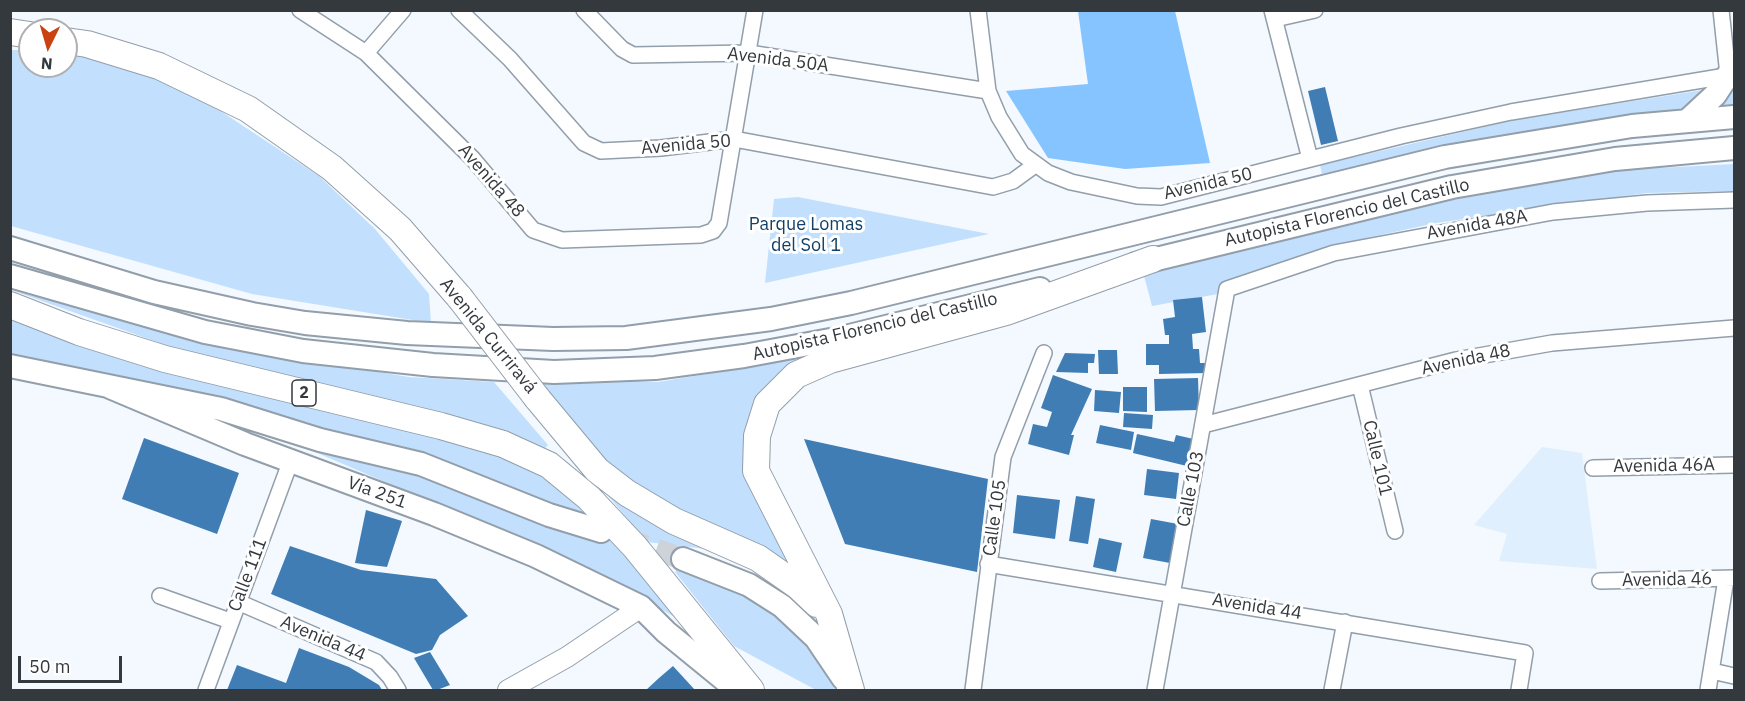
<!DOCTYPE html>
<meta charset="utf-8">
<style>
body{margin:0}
#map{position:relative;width:1745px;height:701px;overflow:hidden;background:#f3f9fe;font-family:"IBM Plex Sans",sans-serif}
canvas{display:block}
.frame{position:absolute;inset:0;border:12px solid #34393e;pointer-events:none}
.north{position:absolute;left:18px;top:18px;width:60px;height:60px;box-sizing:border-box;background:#fff;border:2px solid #aeb0b2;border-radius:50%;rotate:185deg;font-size:16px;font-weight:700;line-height:24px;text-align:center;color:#34393e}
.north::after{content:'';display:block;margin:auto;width:21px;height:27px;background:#ca4210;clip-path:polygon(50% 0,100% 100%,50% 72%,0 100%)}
.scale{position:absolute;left:18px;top:656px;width:104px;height:27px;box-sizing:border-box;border:3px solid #34393e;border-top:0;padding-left:8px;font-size:18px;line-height:21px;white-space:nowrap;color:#34393e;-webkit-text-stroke:4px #fff;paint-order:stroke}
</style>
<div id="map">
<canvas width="1745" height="701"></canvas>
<div class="frame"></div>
<div class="north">N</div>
<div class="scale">50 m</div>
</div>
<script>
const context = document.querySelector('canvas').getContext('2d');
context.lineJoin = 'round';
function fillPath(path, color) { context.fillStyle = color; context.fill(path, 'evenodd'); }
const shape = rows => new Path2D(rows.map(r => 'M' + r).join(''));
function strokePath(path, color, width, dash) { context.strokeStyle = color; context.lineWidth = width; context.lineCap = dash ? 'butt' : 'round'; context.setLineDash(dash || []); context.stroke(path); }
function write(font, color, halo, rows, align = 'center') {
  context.font = font + ' "IBM Plex Sans",sans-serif'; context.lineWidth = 6; context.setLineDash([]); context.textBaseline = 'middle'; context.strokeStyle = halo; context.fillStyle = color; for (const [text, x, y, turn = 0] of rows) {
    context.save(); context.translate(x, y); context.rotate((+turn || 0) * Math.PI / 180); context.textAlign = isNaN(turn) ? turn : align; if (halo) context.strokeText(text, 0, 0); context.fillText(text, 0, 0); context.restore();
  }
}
fillPath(shape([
 [1542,447,1582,453,1597,569,1499,561,1507,534,1474,525]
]), '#e0effd');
fillPath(shape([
 [10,50,30,50,30,66,66,66,66,53,76,54,143,73,216,108,319,176,375,229,429,294,431,323,252,294,11,226],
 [1734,85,1734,111,1518,136,1322,174,1320,165,1514,120],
 [1734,164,1734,191,1647,193,1436,223,1330,246,1231,281,1218,294,1152,306,1143,272,1416,204,1619,170],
 [798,197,844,206,989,234,765,283,774,199],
 [11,290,216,345,409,377,494,382,548,445,541,453,227,367],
 [10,311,489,447,574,493,693,628,605,576,226,414,11,358],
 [815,356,775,378,758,403,749,435,814,590,642,493,594,449,536,378,658,382],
 [599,485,715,550,647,542],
 [682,564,794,618,843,690,816,690,734,646,675,572]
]), '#c2e0fd');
fillPath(shape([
 [1078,11,1175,11,1210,163,1125,169,1048,158,1006,91,1088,84]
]), '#85c4fe');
fillPath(shape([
 [1325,87,1338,141,1321,145,1308,91],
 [1202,297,1206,332,1192,334,1193,349,1199,349,1200,363,1208,363,1208,373,1159,374,1159,365,1146,365,1146,344,1169,344,1169,335,1165,335,1163,319,1175,317,1173,300],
 [1098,350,1117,350,1118,374,1099,374],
 [1065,353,1095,354,1094,363,1088,363,1088,373,1056,372],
 [1053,375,1092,389,1071,435,1074,435,1069,455,1028,444,1033,424,1047,427,1052,412,1041,408],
 [1198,378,1199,410,1155,411,1154,379],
 [1123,387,1147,387,1147,412,1123,411],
 [1095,390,1121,392,1119,413,1094,411],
 [1124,413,1153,415,1152,429,1123,427],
 [1100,425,1134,432,1131,450,1096,443],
 [1137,434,1174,442,1176,435,1198,440,1191,467,1133,453],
 [144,438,239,473,217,534,122,499],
 [804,439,988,479,977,572,845,544],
 [1147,469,1179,473,1176,499,1144,495],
 [1017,495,1060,500,1055,539,1013,533],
 [1076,496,1095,499,1088,544,1069,541],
 [366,510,402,521,387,567,355,563],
 [1151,519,1178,524,1170,563,1143,558],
 [1099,538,1122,543,1116,572,1093,567],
 [290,546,361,570,436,579,468,616,440,635,432,650,416,654,271,594],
 [299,648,349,667,379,685,382,690,227,690,237,665,286,683],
 [430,652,450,685,437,690,433,690,414,658],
 [673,666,695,690,646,690,659,678]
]), '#407db4');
strokePath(shape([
 [625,539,683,559]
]), '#cdd3d8', 22, [22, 11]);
const minor = shape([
 [300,10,366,53,473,159,533,230,562,240,701,235,713,231,719,223,755,10],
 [459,10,510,59,584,143,601,151,661,148,734,139,993,187,1013,181,1035,165],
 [584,10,622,49,633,55,749,53,988,91],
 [978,10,988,91,999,117,1022,154,1048,173,1071,182,1137,196,1161,197,1401,136,1511,112,1732,75],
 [1272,10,1310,159],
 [1721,10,1728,75],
 [1275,19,1315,10],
 [366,53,403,10],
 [1360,385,1395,531],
 [1203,425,1456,360,1552,343,1734,328],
 [1593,468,1734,465],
 [988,564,1525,653,1519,690],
 [1600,581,1734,578],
 [160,596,230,621],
 [238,602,376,662,390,677,398,690],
 [1712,671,1734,676],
 [206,690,291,460],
 [973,690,1003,457,1044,353],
 [1155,690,1227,289,1334,253,1553,212,1647,203,1734,200],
 [1332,690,1345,622],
 [1708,690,1726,579]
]);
const tertiary = shape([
 [508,690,567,657,641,607]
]);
const secondary = shape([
 [1688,120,1715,95,1728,75],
 [10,248,154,292,252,314,305,323,407,333,553,339,626,338,771,319,851,303,1445,157,1632,126,1734,117],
 [1136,264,1452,187,1615,159,1734,148],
 [10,276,205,332,303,351,433,365,554,372,655,368,744,356,841,338,1040,289],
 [10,366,221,409,320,440,421,464,549,515,601,531],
 [110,387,245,444,434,514,536,556,641,607,666,632,737,690],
 [683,559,749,585,782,606,816,638,843,678]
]);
const trunk = shape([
 [10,32,30,35],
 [66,41,87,44,159,66,248,109,332,168,400,229,460,298],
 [10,305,79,332,165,359,441,426,503,444,549,465,589,498,635,547,751,690],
 [537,398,597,470,627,493,674,521,758,558,798,586,817,604],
 [851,690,829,614,756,471,757,436,767,404,796,375,830,360,1006,312,1153,259]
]);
strokePath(minor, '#929eaa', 18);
strokePath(tertiary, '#929eaa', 22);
strokePath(secondary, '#929eaa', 26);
strokePath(trunk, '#929eaa', 28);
strokePath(minor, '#fff', 15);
strokePath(tertiary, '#fff', 20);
strokePath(secondary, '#fff', 22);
strokePath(trunk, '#fff', 26);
const trunkBridge = shape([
 [460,298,537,398]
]);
strokePath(trunkBridge, '#929eaa', 28, []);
strokePath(trunkBridge, '#fff', 26);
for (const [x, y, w] of [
 [304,393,24]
]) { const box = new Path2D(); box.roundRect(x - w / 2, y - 13, w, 26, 4.5); context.fillStyle = '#fff'; context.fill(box); strokePath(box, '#34393e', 1.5); }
write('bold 16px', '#34393e', null, [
 ["2",304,393]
]);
write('18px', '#34393e', '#fff', [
 ["Avenida 50A",778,60,7],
 ["Avenida 50",686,145,-5],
 ["Avenida 48",491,181,49],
 ["Avenida 50",1208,184,-13],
 ["Autopista Florencio del Castillo",1347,213,-13],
 ["Avenida 48A",1477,225,-10],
 ["Autopista Florencio del Castillo",875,327,-13],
 ["Avenida Curriravá",488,336,51],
 ["Avenida 48",1466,360,-12],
 ["Calle 101",1377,458,77],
 ["Avenida 46A",1664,466,-1],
 ["Calle 103",1191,489,-79],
 ["Vía 251",377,493,20],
 ["Calle 105",995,518,-82],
 ["Calle 111",248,575,-69],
 ["Avenida 46",1667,580,-1],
 ["Avenida 44",1257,607,9],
 ["Avenida 44",323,639,23]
]);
write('18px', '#124066', '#fff', [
 ["Parque Lomas",806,225],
 ["del Sol 1",806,246]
]);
</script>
